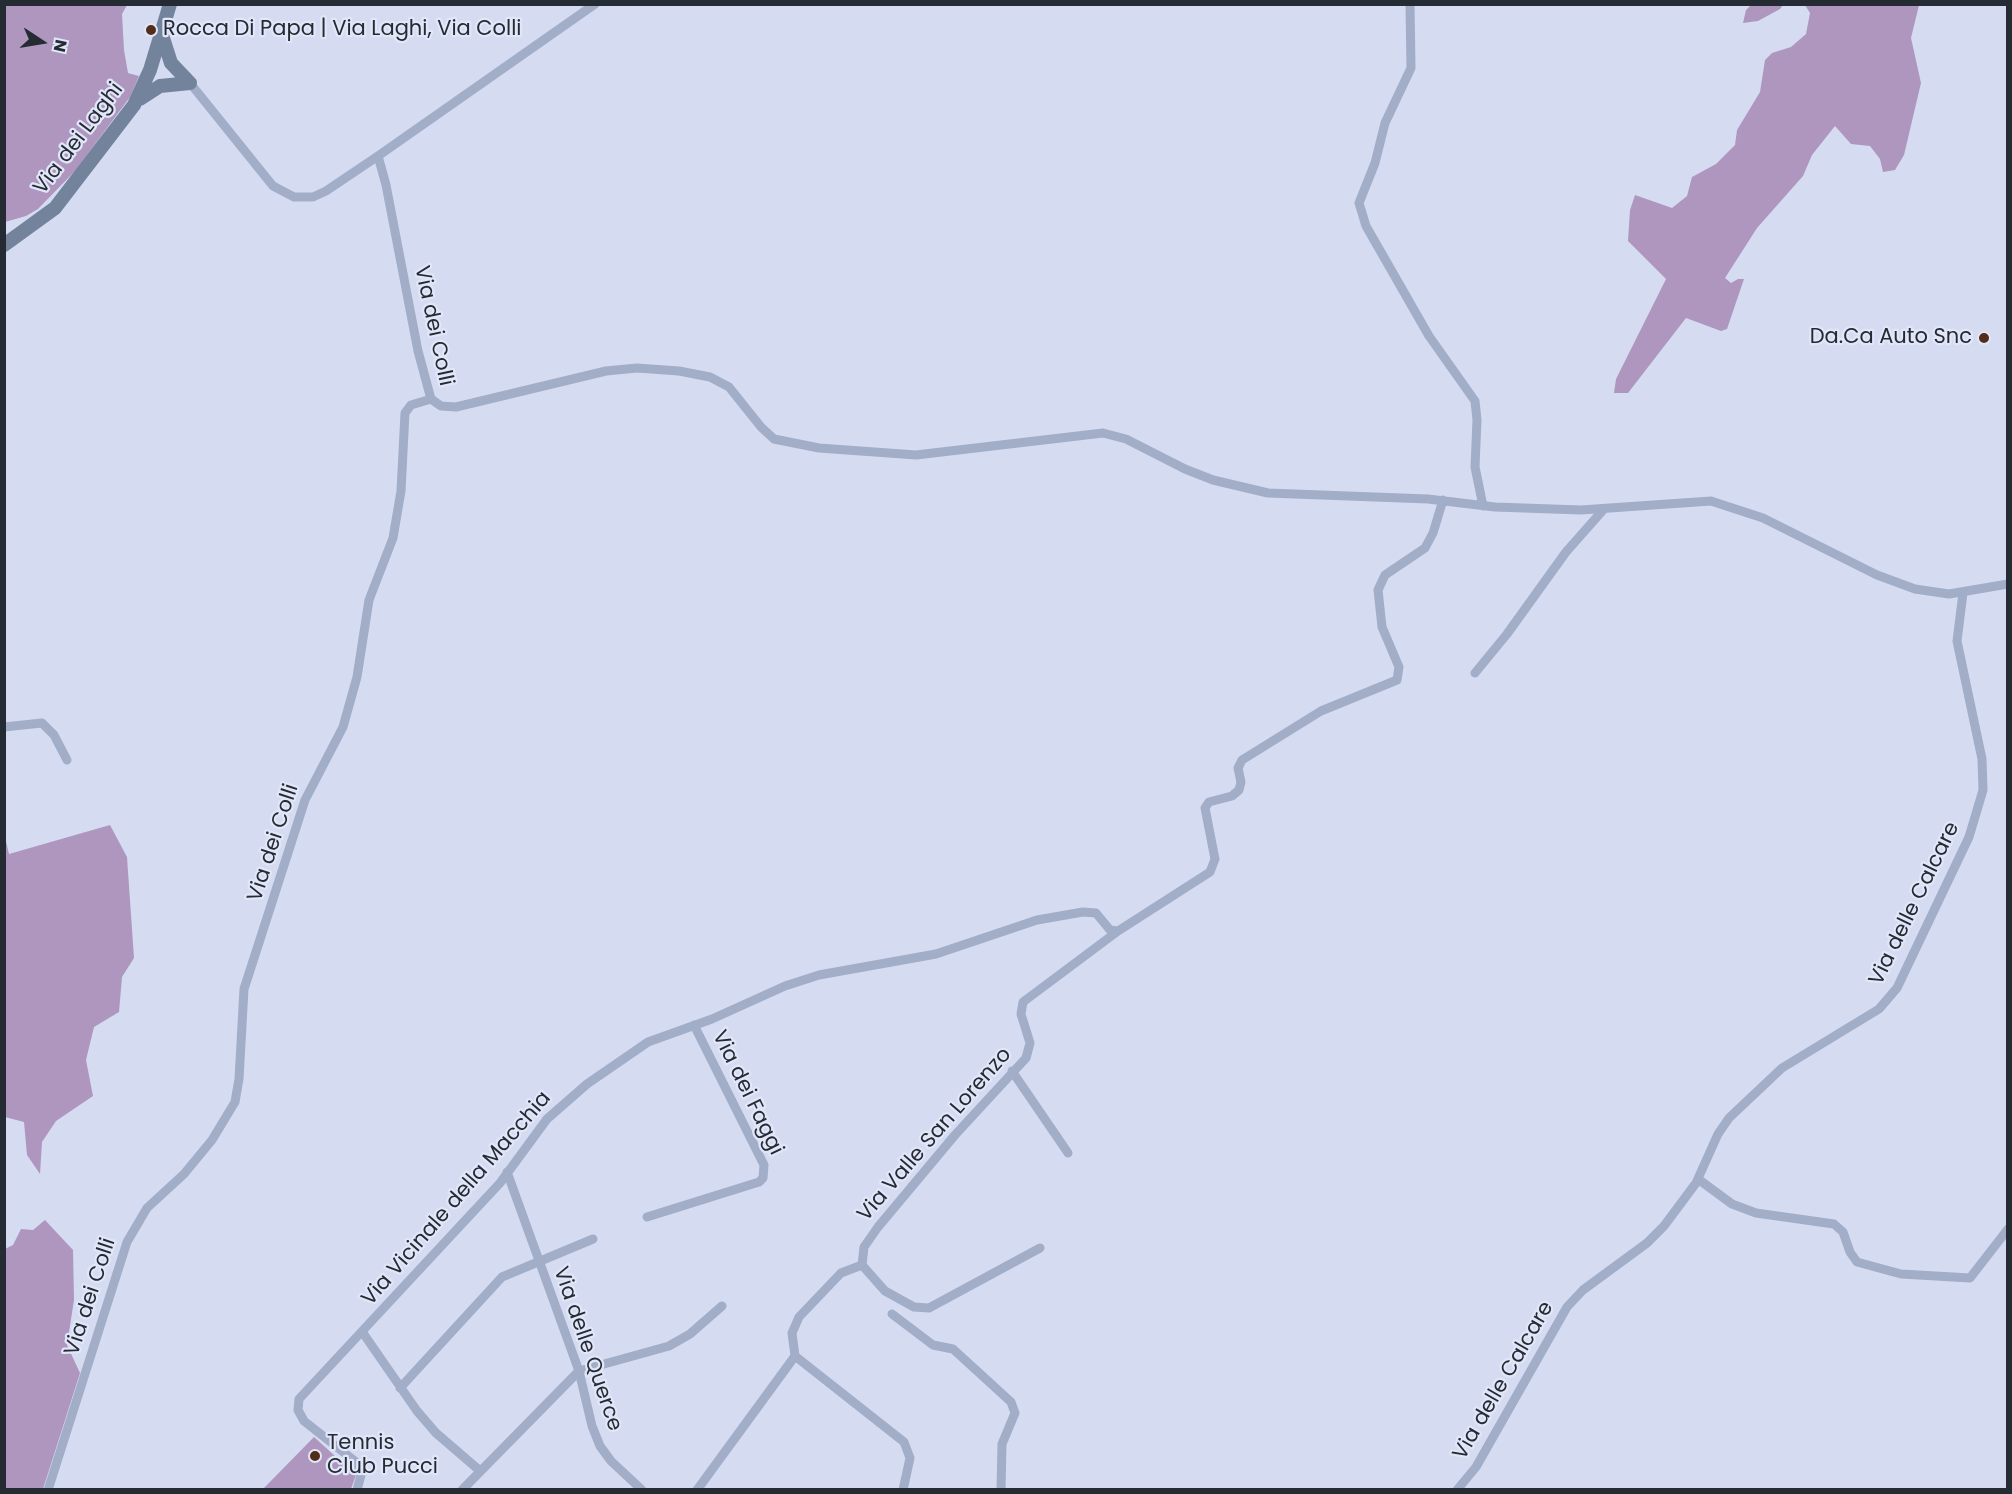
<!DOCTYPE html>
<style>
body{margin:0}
#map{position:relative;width:2012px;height:1494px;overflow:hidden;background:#d5dcf1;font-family:Poppins,sans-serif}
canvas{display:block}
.frame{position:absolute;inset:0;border:6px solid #242b33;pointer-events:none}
.north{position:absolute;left:12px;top:12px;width:60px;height:60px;-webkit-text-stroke:4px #e1e6f9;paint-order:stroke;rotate:102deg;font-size:16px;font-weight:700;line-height:24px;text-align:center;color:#242b33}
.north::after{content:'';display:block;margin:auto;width:21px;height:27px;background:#242b33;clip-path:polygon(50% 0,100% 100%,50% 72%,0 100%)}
</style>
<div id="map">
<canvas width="2012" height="1494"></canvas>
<div class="frame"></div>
<div class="north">N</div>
</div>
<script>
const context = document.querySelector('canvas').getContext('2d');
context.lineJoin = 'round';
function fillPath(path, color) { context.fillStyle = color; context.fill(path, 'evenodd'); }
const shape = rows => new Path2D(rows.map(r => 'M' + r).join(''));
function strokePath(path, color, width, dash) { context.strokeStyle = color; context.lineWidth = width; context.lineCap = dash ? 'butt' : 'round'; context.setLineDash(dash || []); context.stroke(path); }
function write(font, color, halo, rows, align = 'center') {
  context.font = font + ' Poppins,sans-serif'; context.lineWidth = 4.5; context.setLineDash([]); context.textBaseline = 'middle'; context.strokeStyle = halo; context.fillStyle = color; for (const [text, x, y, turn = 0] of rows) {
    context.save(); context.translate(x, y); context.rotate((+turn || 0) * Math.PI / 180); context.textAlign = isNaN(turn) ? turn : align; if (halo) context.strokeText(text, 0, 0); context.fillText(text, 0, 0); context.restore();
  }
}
fillPath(shape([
 [5,4,127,5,122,14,124,50,128,73,139,76,130,97,75,171,38,209,26,216,5,222],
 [1752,4,1783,4,1783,5,1780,9,1758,21,1743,23,1746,10],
 [1805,5,1919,5,1911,38,1921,83,1904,155,1895,170,1883,172,1880,159,1870,146,1851,144,1835,126,1812,155,1803,176,1757,228,1725,278,1731,283,1738,279,1744,279,1727,329,1721,331,1686,318,1628,393,1614,393,1616,379,1666,279,1628,241,1630,210,1635,195,1672,208,1687,196,1692,177,1716,164,1735,145,1737,130,1760,92,1765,60,1772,53,1791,47,1806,34,1810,13],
 [110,825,127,857,134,958,122,977,119,1012,94,1027,86,1060,93,1096,56,1121,42,1142,40,1174,27,1155,24,1122,5,1117,5,837,9,854],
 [45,1220,73,1250,74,1300,67,1345,80,1373,43,1489,5,1489,5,1249,13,1245,21,1229,33,1230],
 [314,1437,356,1475,351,1489,265,1490,264,1488]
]), '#ae96bf');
strokePath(shape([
 [1410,4,1411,68,1385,123,1375,163,1359,203,1366,226,1429,336,1475,401,1477,420,1475,467,1483,506],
 [190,83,273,186,294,197,313,197,326,191,378,156,595,4],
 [378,156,386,185,418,351,431,399],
 [431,399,441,406,456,407,606,371,637,368,679,371,710,377,729,387,761,427,774,439,819,448,916,455,1103,433,1126,439,1185,469,1213,480,1268,493,1428,499,1495,507,1581,510,1711,501,1763,518,1877,575,1915,589,1949,594,2008,584],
 [1475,673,1507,634,1566,552,1604,509],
 [4,727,42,723,54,735,67,760],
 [1012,1071,1068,1153],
 [507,1172,579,1371,592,1426,600,1446,611,1461,642,1490],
 [1698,1179,1732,1204,1756,1213,1834,1224,1843,1232,1850,1252,1857,1262,1901,1274,1970,1278,2008,1229],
 [647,1217,759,1182,763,1178,764,1165,694,1025],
 [862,1265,885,1291,914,1307,929,1308,1040,1248],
 [892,1314,933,1345,953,1349,1011,1402,1015,1413,1002,1444,1001,1490],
 [363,1333,417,1411,436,1433,479,1470],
 [795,1356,904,1442,910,1458,903,1490],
 [400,1388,502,1277,593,1239],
 [48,1490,127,1242,147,1208,184,1174,212,1140,235,1102,239,1079,244,989,305,800,343,727,357,677,369,600,393,538,401,491,405,413,411,405,431,399],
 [357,1490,361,1475,356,1462,304,1421,298,1410,299,1399,500,1183,547,1119,587,1084,648,1042,712,1019,785,986,819,975,936,954,1037,920,1083,912,1096,913,1110,930,1118,931,1210,872,1215,859,1205,808,1209,802,1232,796,1239,790,1241,782,1238,768,1242,760,1321,711,1397,680,1399,667,1382,627,1378,590,1385,575,1425,548,1433,533,1443,500],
 [462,1490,579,1371,669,1346,690,1334,722,1306],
 [697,1490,795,1356,792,1333,799,1317,841,1273,862,1265,864,1247,878,1227,955,1135,1026,1058,1030,1043,1021,1014,1023,1002,1118,931],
 [1457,1490,1476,1467,1567,1307,1583,1290,1647,1243,1664,1226,1696,1183,1718,1134,1729,1118,1782,1068,1879,1009,1897,988,1969,837,1983,790,1982,759,1957,641,1963,593]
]), '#a2adc8', 9);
strokePath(shape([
 [162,35,171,63,190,83],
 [140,99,160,86,190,83],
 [4,245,55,208,134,105,150,70,170,4]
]), '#73839c', 14);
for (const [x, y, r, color] of [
 [151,30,6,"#542c1a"],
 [1984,338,6,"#542c1a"],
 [315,1456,6,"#542c1a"]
]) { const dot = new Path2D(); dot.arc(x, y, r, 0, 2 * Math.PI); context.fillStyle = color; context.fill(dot); strokePath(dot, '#e1e6f9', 2); }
write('21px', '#242b33', '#e1e6f9', [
 ["Rocca Di Papa | Via Laghi, Via Colli",163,30],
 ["Da.Ca Auto Snc",1972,338,"right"],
 ["Tennis",327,1444],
 ["Club Pucci",327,1468]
], 'left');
write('21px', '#242b33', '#e1e6f9', [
 ["Via dei Laghi",79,139,-53],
 ["Via dei Colli",433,326,78],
 ["Via dei Colli",274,843,-72],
 ["Via delle Calcare",1915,904,-64],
 ["Via dei Faggi",747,1093,64],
 ["Via Valle San Lorenzo",935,1135,-49],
 ["Via Vicinale della Macchia",457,1199,-49],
 ["Via dei Colli",91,1297,-72],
 ["Via delle Querce",587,1349,71],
 ["Via delle Calcare",1504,1381,-60]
]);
</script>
